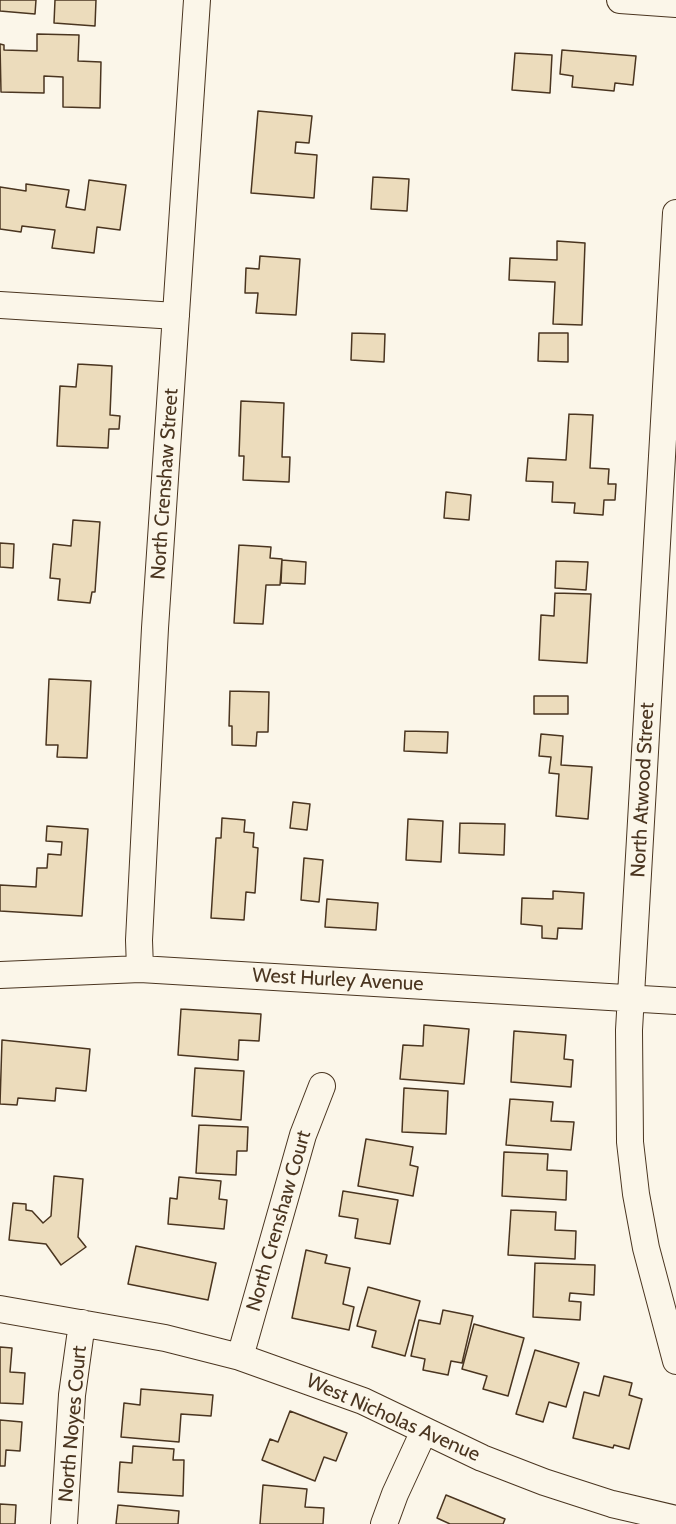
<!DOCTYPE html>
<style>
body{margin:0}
canvas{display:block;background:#fbf6e9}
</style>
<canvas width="676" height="1524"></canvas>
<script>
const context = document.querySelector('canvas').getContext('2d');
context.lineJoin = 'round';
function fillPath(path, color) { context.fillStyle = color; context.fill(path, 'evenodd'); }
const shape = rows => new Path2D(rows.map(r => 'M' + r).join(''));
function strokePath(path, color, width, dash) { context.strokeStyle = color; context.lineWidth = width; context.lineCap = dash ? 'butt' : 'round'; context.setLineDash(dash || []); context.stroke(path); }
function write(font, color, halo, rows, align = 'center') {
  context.font = font + ' Cabin,sans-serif'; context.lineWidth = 4.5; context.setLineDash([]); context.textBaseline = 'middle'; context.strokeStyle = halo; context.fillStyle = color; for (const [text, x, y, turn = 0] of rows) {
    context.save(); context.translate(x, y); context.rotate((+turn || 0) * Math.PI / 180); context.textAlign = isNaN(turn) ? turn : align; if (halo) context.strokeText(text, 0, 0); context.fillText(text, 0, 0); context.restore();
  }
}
const building = shape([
 [0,0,36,0,35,14,0,11,0,0],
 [55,0,96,0,95,26,54,23,55,0],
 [37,34,79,35,78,61,101,62,100,108,63,107,63,77,44,76,44,93,1,92,0,44,4,45,4,50,37,51,37,34],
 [562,50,636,56,633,85,615,83,614,91,572,87,573,76,560,74,562,50],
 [515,53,552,55,550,93,512,90,515,53],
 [258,111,312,116,309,143,296,142,295,153,317,155,314,198,251,193,258,111],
 [373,177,409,179,407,211,371,209,373,177],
 [89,180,126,185,120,230,97,227,94,253,52,248,55,230,22,226,21,232,0,229,0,187,26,191,26,184,69,190,66,207,85,210,89,180],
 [557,241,585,243,582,325,553,324,555,282,509,280,510,258,557,260,557,241],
 [260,256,300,259,296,315,256,313,258,293,245,293,246,268,259,269,260,256],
 [352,333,385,334,384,362,351,360,352,333],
 [539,333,568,333,568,362,538,361,539,333],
 [78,364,112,366,110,415,120,416,119,429,109,429,108,448,57,446,60,386,76,387,78,364],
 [241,401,284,403,282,457,290,457,289,482,243,480,244,456,239,456,241,401],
 [569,414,593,415,590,468,609,469,608,484,616,484,615,500,604,500,603,515,574,513,575,503,552,502,553,482,526,481,528,458,566,460,569,414],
 [446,492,471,495,469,520,444,518,446,492],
 [73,520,100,522,95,592,92,592,90,603,58,600,60,579,50,578,53,544,71,546,73,520],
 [0,543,14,544,13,568,0,567,0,543],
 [239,545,271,547,270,558,282,559,280,585,266,585,263,624,234,623,239,545],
 [282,560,306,562,305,584,281,583,282,560],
 [556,561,588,562,586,590,555,588,556,561],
 [555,593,591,594,587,663,539,660,541,615,554,616,555,593],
 [49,679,91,681,87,758,57,757,58,745,46,745,49,679],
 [230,691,269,692,268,732,257,732,256,746,232,745,232,726,229,726,230,691],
 [534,696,568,696,568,714,534,714,534,696],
 [405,731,448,732,447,753,404,751,405,731],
 [541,734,563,736,561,765,592,767,588,819,556,816,559,774,549,773,551,757,539,756,541,734],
 [293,802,310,804,307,830,290,828,293,802],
 [222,818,245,820,244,832,254,833,253,847,258,848,255,893,246,892,244,920,211,918,216,838,221,838,222,818],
 [408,819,443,821,441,862,406,860,408,819],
 [460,823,505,824,504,855,459,853,460,823],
 [47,826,88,829,82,916,0,911,0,885,36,887,37,868,47,868,48,854,61,855,62,842,46,841,47,826],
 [304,858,323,860,319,902,301,900,304,858],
 [553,891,584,893,582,929,558,928,557,939,542,938,542,926,521,924,522,898,553,899,553,891],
 [327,899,378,903,376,930,325,927,327,899],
 [181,1009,261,1014,259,1041,239,1040,238,1060,178,1055,181,1009],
 [424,1025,469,1029,464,1084,400,1079,403,1045,423,1046,424,1025],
 [514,1031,566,1035,564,1059,573,1060,571,1087,511,1082,514,1031],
 [2,1040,90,1049,86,1091,56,1088,55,1101,18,1098,17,1105,0,1104,2,1040],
 [195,1068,244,1071,241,1120,192,1116,195,1068],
 [404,1088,448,1091,446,1134,402,1132,404,1088],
 [510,1099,553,1102,551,1121,574,1122,571,1150,506,1145,510,1099],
 [199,1125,248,1127,247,1151,237,1151,236,1175,196,1173,199,1125],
 [366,1139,413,1147,410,1165,418,1167,413,1196,358,1186,366,1139],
 [504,1152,548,1154,547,1170,567,1171,566,1200,502,1196,504,1152],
 [54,1176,83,1179,78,1237,86,1247,61,1265,46,1244,9,1240,13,1203,26,1204,26,1210,32,1211,43,1223,51,1216,54,1176],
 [179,1177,221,1181,219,1199,227,1200,224,1229,168,1224,170,1198,177,1199,179,1177],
 [343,1191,398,1200,390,1244,355,1238,358,1219,339,1216,343,1191],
 [511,1210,556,1212,555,1230,576,1231,575,1259,508,1255,511,1210],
 [136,1246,216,1263,208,1300,128,1284,136,1246],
 [306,1250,327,1255,325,1263,350,1268,343,1304,354,1307,349,1330,292,1318,306,1250],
 [535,1263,595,1265,594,1295,570,1293,569,1301,581,1302,580,1320,533,1317,535,1263],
 [368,1287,420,1301,405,1356,372,1347,376,1331,357,1326,368,1287],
 [443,1310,473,1316,462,1363,451,1361,448,1375,423,1370,425,1359,411,1356,419,1320,440,1324,443,1310],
 [474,1324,524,1338,508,1396,483,1389,487,1376,462,1369,474,1324],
 [0,1347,12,1348,10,1372,25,1373,23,1404,0,1403,0,1347],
 [535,1350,579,1363,566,1407,549,1402,543,1422,516,1414,535,1350],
 [604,1376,632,1383,629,1395,642,1399,629,1449,614,1445,613,1448,573,1438,584,1392,599,1396,604,1376],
 [141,1389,213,1395,211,1416,181,1414,179,1442,121,1437,124,1403,140,1405,141,1389],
 [290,1411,347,1433,336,1461,324,1457,315,1481,262,1460,270,1439,278,1442,290,1411],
 [0,1420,22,1422,20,1451,6,1450,5,1466,0,1466,0,1420],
 [133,1446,174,1449,173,1460,184,1460,183,1496,118,1492,120,1462,132,1463,133,1446],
 [263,1485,307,1489,305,1507,324,1508,323,1524,260,1524,263,1485],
 [446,1495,505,1519,503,1524,450,1524,437,1518,446,1495],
 [0,1504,16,1505,15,1524,0,1524,0,1504],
 [118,1505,179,1511,178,1524,116,1524,118,1505]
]);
fillPath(building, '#ecdcbc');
strokePath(building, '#4a3520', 1.5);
const minor = shape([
 [620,0,676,4],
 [676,213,629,1030,630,1142,636,1194,646,1248,676,1361],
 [0,305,176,316],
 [140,969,139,940,155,628,197,0],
 [0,975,140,969,676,1001],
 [0,1309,165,1338,240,1357,363,1401,482,1458,544,1482,612,1504,676,1519],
 [240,1357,303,1135,322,1086],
 [64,1524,72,1395,82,1323],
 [384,1524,395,1494,424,1431]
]);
strokePath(minor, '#4a3520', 28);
strokePath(minor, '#fbf6e9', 26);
write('20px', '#4a3520', '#fbf6e9', [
 ["North Crenshaw Street",165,484,-86],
 ["North Atwood Street",643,790,-87],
 ["West Hurley Avenue",338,980,3],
 ["North Crenshaw Court",279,1221,-74],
 ["West Nicholas Avenue",393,1418,24],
 ["North Noyes Court",73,1424,-85]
]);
</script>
